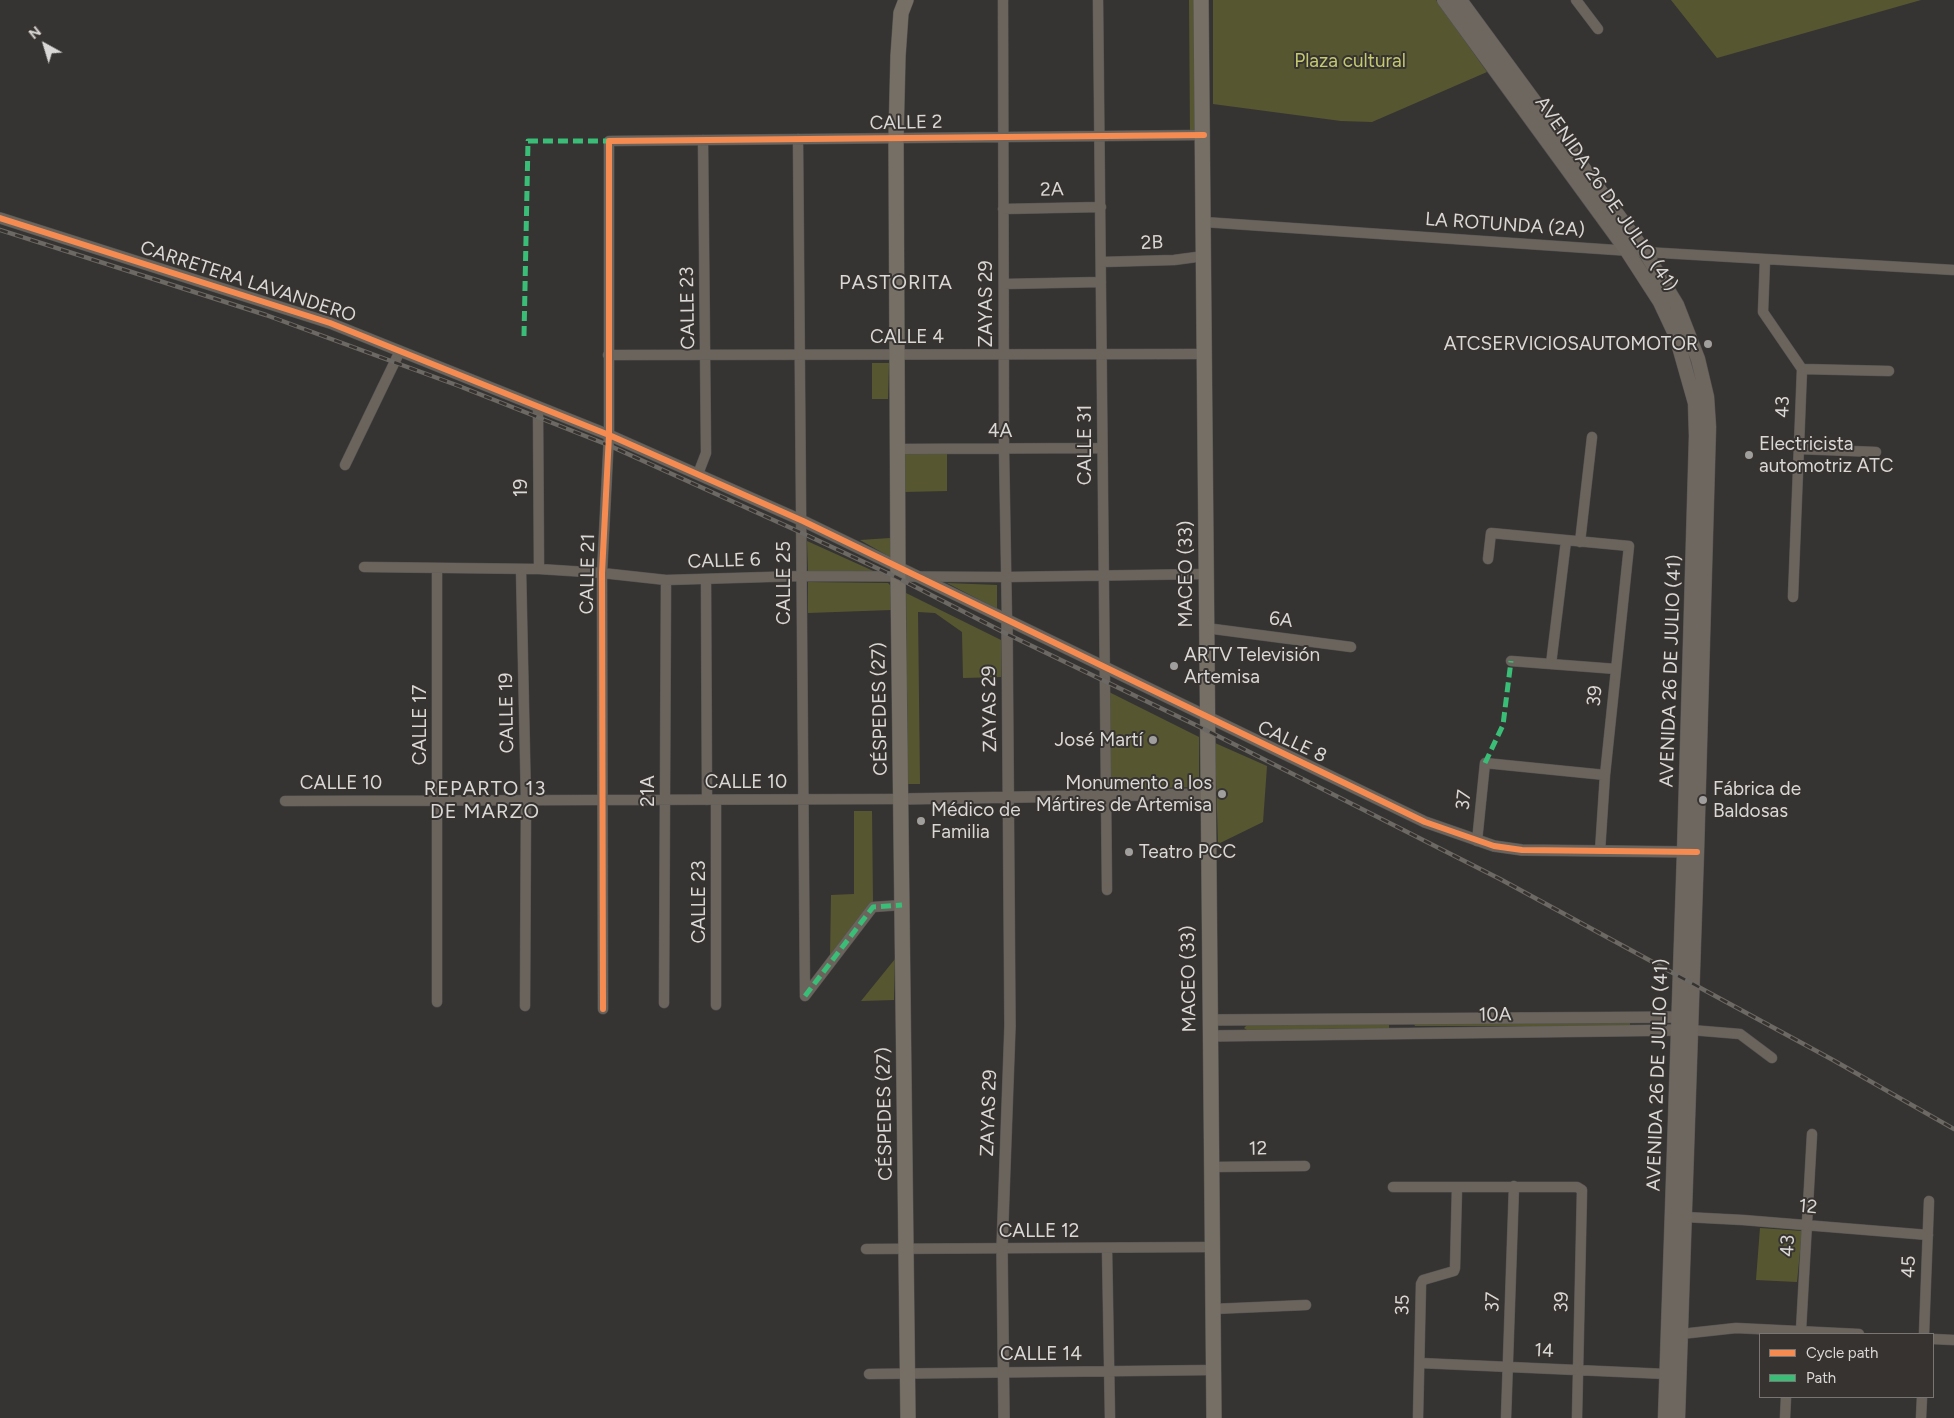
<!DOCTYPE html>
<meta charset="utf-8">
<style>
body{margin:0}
#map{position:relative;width:1954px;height:1418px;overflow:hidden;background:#363432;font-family:Figtree,sans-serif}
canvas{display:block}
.legend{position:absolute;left:1759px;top:1333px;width:175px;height:65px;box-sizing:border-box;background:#373331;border:1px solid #787573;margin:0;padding:6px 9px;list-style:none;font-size:15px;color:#dad8d6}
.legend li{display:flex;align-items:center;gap:10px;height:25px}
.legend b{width:25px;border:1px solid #787573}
.north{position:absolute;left:20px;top:20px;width:50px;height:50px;-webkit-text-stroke:4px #373331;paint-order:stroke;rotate:321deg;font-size:14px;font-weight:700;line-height:20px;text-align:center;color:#dad8d6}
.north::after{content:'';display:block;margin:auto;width:18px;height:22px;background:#dad8d6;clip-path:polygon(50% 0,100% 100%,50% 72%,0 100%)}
</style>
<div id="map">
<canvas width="1954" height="1418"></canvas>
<ul class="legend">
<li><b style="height:6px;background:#f68b52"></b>Cycle path</li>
<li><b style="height:6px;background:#3abd76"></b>Path</li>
</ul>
<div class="north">N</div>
</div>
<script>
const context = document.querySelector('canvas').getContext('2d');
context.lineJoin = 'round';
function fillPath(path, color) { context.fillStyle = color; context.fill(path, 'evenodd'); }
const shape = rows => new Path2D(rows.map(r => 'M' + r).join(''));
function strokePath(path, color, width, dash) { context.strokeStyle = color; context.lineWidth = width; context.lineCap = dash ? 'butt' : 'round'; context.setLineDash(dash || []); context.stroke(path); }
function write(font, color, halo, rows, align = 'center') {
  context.font = font + ' Figtree,sans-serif'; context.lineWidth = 4; context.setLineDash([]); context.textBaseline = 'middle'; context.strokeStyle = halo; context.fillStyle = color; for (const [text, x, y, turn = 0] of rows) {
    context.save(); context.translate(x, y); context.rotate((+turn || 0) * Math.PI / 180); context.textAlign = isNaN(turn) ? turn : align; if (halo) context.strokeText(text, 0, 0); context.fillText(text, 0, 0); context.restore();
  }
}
fillPath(shape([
 [1189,0,1196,0,1198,133,1190,133],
 [1213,0,1436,0,1487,72,1372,122,1341,121,1213,104],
 [1671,0,1921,0,1717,58],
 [872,363,889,363,888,399,872,399],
 [903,454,947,454,947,491,903,492],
 [890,538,890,557,860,540],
 [807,541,880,574,808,572],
 [808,582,888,583,891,586,891,610,808,613],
 [947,583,997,585,997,609],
 [906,593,1001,640,1001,677,963,678,962,632,935,613,918,612,920,784,908,784],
 [1109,692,1199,737,1199,787,1111,789],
 [1215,743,1267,766,1263,822,1218,844],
 [854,811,872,811,873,904,830,959,831,895,854,894],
 [895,959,894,1000,861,1001],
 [1630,1022,1630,1026,1415,1026,1414,1024],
 [1389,1023,1389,1028,1247,1030,1244,1028,1247,1025],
 [1760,1228,1802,1231,1797,1282,1756,1280]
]), '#565731');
const minor = shape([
 [1003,0,1004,449,1007,621],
 [1098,0,1107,890],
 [1576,0,1598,29],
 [798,139,805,996],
 [1003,209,1101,207],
 [1204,222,1645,252,1954,270],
 [1765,260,1763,312,1802,369,1793,597],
 [1101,262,1174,260,1204,256],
 [1004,284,1101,282],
 [608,355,1205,354],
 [1802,369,1889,371],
 [538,407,539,569],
 [898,449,1102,448],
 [1799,449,1876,452],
 [345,465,400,351],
 [698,474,706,453,703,140],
 [1580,542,1592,437],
 [1488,559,1491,533,1629,546,1605,775,1600,851],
 [364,567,539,569,602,573,666,580,801,576,1006,577,1206,574],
 [437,568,437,1002],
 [521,569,526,802,525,1006],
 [706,579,707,800],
 [1206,628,1351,647],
 [1511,661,1616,669],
 [1551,664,1566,541],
 [285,801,901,799],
 [1477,841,1485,763,1605,775],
 [805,996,873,907,902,905],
 [664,1003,666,580],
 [716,1005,716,800],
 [603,1009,602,573,609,435,609,141,1204,135],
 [1691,1030,1740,1034,1772,1058],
 [1211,1167,1305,1166],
 [1393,1187,1577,1187,1582,1190,1577,1418],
 [1685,1217,1743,1220,1928,1235],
 [1107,1248,1110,1418],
 [866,1249,1212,1247],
 [1213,1309,1306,1305],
 [1801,1330,1812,1134],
 [1681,1334,1736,1328,1859,1334],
 [1924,1334,1929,1201],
 [1933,1339,1954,1340],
 [1420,1363,1666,1374],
 [869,1374,1214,1370],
 [1418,1418,1421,1284,1423,1280,1454,1271,1455,1268,1457,1187],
 [1506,1418,1514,1186],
 [1785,1418,1786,1397],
 [1921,1418,1922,1397]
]);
const tertiary = shape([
 [0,218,330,323,609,435,803,521,1425,822,1494,846,1522,850,1691,852],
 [901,799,1207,794],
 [1210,1020,1685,1017],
 [1210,1036,1686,1030],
 [1004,1418,1002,1248,1010,1026,1007,621]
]);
const secondary = shape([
 [1444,0,1627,251,1660,302,1676,336,1695,403,1696,436,1684,852,1665,1418],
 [1460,0,1645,252,1677,305,1698,359,1707,397,1709,427,1697,852,1678,1418]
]);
const primary = shape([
 [906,0,901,13,898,56,896,138,898,578,908,1418],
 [1201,0,1214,1418]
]);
strokePath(minor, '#535250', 11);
strokePath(tertiary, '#535250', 12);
strokePath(secondary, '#535250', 15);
strokePath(primary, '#535250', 16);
strokePath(minor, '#6a645d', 10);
strokePath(tertiary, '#6a645d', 11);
strokePath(secondary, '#6e675f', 14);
strokePath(primary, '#766f65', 15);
const rail = shape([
 [0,230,266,315,459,386,608,445,802,533,898,578,1007,634,1206,730,1500,879,1833,1060,1954,1129]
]);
strokePath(rail, '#6c6863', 4.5);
strokePath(rail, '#373331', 2.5, [8]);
strokePath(shape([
 [524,336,528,141,609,141],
 [1485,763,1503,725,1511,661],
 [805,996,873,907,902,905]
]), '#3abd76', 5, [10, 5]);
strokePath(shape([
 [0,218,330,323,609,435,803,521,1425,822,1494,846,1522,850,1697,852],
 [603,1009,602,573,609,435,609,141,1204,135]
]), '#f68b52', 6);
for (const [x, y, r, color] of [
 [1708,344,5,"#a19f9d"],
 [1749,455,5,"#a19f9d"],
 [1174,666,5,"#a19f9d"],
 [1153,740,5,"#a19f9d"],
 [1222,794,5,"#a19f9d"],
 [1703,800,5,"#a19f9d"],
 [921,821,5,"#a19f9d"],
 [1129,852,5,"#a19f9d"]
]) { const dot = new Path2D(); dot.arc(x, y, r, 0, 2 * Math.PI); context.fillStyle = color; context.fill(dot); strokePath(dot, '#373331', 2); }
write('19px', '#c4ca70', '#373331', [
 ["Plaza cultural",1350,61]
]);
write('19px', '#dad8d6', '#373331', [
 ["CALLE 2",906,123,-1],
 ["2A",1052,190,-1],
 ["AVENIDA 26 DE JULIO (41)",1606,194,55],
 ["LA ROTUNDA (2A)",1505,225,4],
 ["2B",1152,243,-2],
 ["CARRETERA LAVANDERO",248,282,18],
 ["ZAYAS 29",986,304,-90],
 ["CALLE 23",688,308,-91],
 ["CALLE 4",907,337],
 ["43",1783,407,-88],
 ["4A",1000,431],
 ["CALLE 31",1085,445,-90],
 ["19",521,488,-90],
 ["CALLE 6",724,561,-2],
 ["CALLE 21",588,574,-89],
 ["MACEO (33)",1186,574,-90],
 ["CALLE 25",784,583,-90],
 ["6A",1281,620,7],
 ["AVENIDA 26 DE JULIO (41)",1671,671,-88],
 ["39",1595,696,-84],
 ["CÉSPEDES (27)",880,709,-91],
 ["ZAYAS 29",990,709,-91],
 ["CALLE 19",507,713,-91],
 ["CALLE 17",420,725,-90],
 ["CALLE 8",1292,742,25],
 ["CALLE 10",746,782],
 ["CALLE 10",341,783],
 ["21A",648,791,-90],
 ["37",1464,800,-84],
 ["CALLE 23",699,902,-90],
 ["MACEO (33)",1189,979,-91],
 ["10A",1495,1015,-1],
 ["AVENIDA 26 DE JULIO (41)",1658,1075,-88],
 ["ZAYAS 29",989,1113,-88],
 ["CÉSPEDES (27)",885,1114,-91],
 ["12",1258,1149,-1],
 ["12",1808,1207,5],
 ["CALLE 12",1039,1231],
 ["43",1788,1246,-87],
 ["45",1909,1267,-88],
 ["37",1493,1302,-88],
 ["39",1562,1302,-89],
 ["35",1403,1305,-89],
 ["14",1544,1351,3],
 ["CALLE 14",1041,1354]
]);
write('19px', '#dad8d6', '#373331', [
 ["ATCSERVICIOSAUTOMOTOR",1698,344,"right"],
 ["Electricista",1759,444],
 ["automotriz ATC",1759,466],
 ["ARTV Televisión",1184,655],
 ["Artemisa",1184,677],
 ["José Martí",1143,740,"right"],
 ["Monumento a los",1212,783,"right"],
 ["Mártires de Artemisa",1212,805,"right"],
 ["Fábrica de",1713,789],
 ["Baldosas",1713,811],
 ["Médico de",931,810],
 ["Familia",931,832],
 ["Teatro PCC",1139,852]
], 'left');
context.letterSpacing = '1px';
write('20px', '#dad8d6', '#373331', [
 ["PASTORITA",896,283],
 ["REPARTO 13",485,789],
 ["DE MARZO",485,812]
]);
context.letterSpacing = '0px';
</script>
